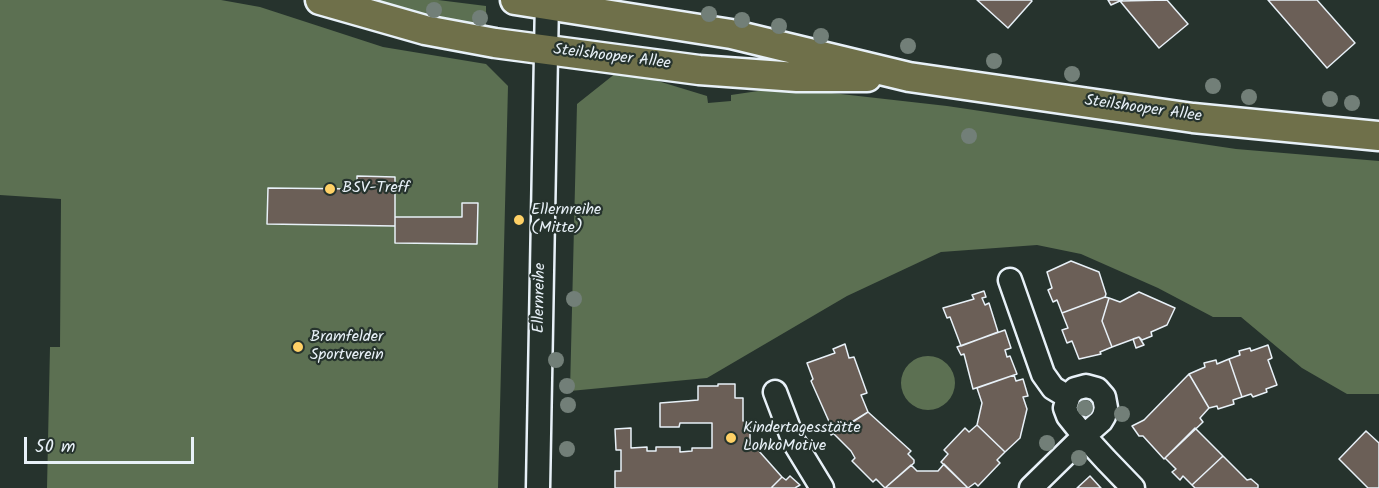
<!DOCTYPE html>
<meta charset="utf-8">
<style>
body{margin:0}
#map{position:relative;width:1379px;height:488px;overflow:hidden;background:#26332d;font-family:Kalam,sans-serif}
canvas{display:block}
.scale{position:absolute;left:24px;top:437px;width:170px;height:27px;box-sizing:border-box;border:3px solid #e8f1f8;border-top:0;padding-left:8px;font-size:18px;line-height:21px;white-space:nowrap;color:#e8f1f8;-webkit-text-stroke:4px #26332d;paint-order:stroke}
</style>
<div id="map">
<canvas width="1379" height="488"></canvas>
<div class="scale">50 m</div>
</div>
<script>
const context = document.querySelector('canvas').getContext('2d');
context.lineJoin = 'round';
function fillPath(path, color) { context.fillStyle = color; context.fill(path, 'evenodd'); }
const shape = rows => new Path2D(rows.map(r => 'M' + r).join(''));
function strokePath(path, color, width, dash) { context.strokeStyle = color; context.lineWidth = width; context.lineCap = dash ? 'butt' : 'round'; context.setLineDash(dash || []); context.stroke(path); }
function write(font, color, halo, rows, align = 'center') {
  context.font = font + ' Kalam,sans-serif'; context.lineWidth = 4.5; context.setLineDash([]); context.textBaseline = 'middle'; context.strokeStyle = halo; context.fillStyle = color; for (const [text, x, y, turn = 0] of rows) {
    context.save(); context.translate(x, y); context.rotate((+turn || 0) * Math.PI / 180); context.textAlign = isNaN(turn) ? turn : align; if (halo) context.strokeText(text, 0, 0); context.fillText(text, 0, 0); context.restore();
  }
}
fillPath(shape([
 [0,0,221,0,260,7,383,47,486,64,508,86,498,488,47,488,50,347,60,347,61,199,0,195],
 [364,0,438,0,486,6,486,29],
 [616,73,648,78,707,96,708,103,731,101,731,95,765,90,823,92,947,106,1236,149,1379,161,1379,394,1347,394,1302,368,1241,317,1213,317,1158,288,1081,254,1037,245,941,252,847,296,707,378,570,391,577,104],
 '901 383a27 27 0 1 1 54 0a27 27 0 1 1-54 0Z'
]), '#5c7052');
const building = shape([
 [977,0,1031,0,1032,1,1008,28,977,0],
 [1108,0,1122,0,1111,5,1108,0],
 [1167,0,1188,24,1159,48,1120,1,1167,0],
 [1268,0,1317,0,1355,43,1327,68,1268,0],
 [357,176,395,177,395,226,267,224,268,188,357,189,357,176],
 [462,203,478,203,477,244,395,243,395,217,462,217,462,203],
 [1071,261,1099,272,1106,294,1105,297,1062,313,1057,300,1053,302,1048,290,1052,288,1047,272,1071,261],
 [984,291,986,297,982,298,985,305,989,303,998,332,961,346,950,317,947,318,943,308,974,299,972,295,984,291],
 [1139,292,1175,308,1167,325,1151,332,1152,336,1142,340,1139,337,1112,347,1102,321,1109,298,1120,302,1139,292],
 [1105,297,1109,298,1102,321,1112,347,1100,352,1101,354,1079,359,1072,341,1067,343,1062,330,1068,328,1062,313,1105,297],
 [1005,330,1011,348,1005,350,1007,357,1010,356,1017,374,973,389,964,354,961,355,957,347,1005,330],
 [1139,337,1144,345,1136,348,1133,339,1139,337],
 [845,344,849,358,854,357,867,393,861,395,868,412,831,435,828,428,831,426,811,381,813,379,807,363,835,353,833,349,845,344],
 [1268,345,1272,358,1268,360,1277,385,1266,389,1267,392,1253,397,1251,394,1242,397,1229,359,1240,355,1239,351,1250,348,1251,351,1268,345],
 [1229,359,1242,397,1233,400,1234,404,1218,409,1217,406,1209,408,1189,374,1205,367,1204,363,1216,360,1217,364,1229,359],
 [1189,374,1209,408,1200,418,1203,422,1164,459,1143,436,1139,436,1132,426,1144,420,1189,374],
 [1014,375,1016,381,1023,379,1028,396,1023,397,1027,409,1020,438,1005,452,977,425,982,403,977,388,1014,375],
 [718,384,735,384,735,398,743,398,743,421,750,421,750,450,758,450,782,477,771,488,615,488,615,471,621,471,621,450,616,450,615,429,631,428,631,448,647,447,647,451,656,451,656,447,680,447,680,452,692,451,692,448,712,448,712,423,680,423,679,427,660,427,660,403,698,400,698,386,718,386,718,384],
 [868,412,911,451,908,454,914,460,914,463,885,488,876,479,873,482,852,461,855,458,851,451,834,434,868,412],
 [977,425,1005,452,997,460,1000,463,978,486,975,483,968,488,941,462,948,454,944,450,965,428,969,432,977,425],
 [1195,428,1223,456,1192,485,1183,476,1180,480,1172,472,1176,469,1165,458,1195,428],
 [1366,431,1379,443,1379,488,1368,488,1339,459,1366,431],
 [1223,456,1247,480,1251,479,1258,485,1258,488,1195,488,1192,485,1223,456],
 [944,464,968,488,885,488,911,465,917,471,938,471,944,464],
 [790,476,800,485,795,488,771,488,782,477,786,480,790,476],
 [1090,476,1101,488,1077,488,1090,476]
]);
fillPath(building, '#6b5f57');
strokePath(building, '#e8f1f8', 1.5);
const minor = shape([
 [1010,280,1043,374,1053,388,1068,397],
 [775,392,794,442,822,488],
 [538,488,547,0],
 [1031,488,1084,436,1101,421,1104,416,1106,408,1104,397,1097,389,1086,386,1075,389,1069,395,1065,408,1068,416,1084,436,1106,460,1133,488]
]);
const major = shape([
 [320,0,425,30,495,43,699,70,797,77,867,77],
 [515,0,731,34,909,77,1193,118,1379,136]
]);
strokePath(minor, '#e8f1f8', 27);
strokePath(major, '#e8f1f8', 33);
strokePath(minor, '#26332d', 22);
strokePath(major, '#6f704a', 28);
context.fillStyle = '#727f78';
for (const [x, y] of [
 [434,10],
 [709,14],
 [480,18],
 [742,20],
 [779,26],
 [821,36],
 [908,46],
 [994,61],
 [1072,74],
 [1213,86],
 [1249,97],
 [1330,99],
 [1352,103],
 [969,136],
 [574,299],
 [556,360],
 [567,386],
 [568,405],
 [1085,408],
 [1122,414],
 [1047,443],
 [567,449],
 [1079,458]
]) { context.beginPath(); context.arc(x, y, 8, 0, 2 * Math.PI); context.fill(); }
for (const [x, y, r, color] of [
 [330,189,6,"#ffd166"],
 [519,220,6,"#ffd166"],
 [298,347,6,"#ffd166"],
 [731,438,6,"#ffd166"]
]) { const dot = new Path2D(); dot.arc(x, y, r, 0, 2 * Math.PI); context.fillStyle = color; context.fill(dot); strokePath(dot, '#26332d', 2); }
write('16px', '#e8f1f8', '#26332d', [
 ["Steilshooper Allee",612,58,7],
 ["Steilshooper Allee",1143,110,8],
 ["Ellernreihe",541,298,-89]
]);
write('16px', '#e8f1f8', '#26332d', [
 ["BSV-Treff",342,189],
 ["Ellernreihe",531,211],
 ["(Mitte)",531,229],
 ["Bramfelder",310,338],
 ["Sportverein",310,356],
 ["Kindertagesstätte",743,429],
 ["LohkoMotive",743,447]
], 'left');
</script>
